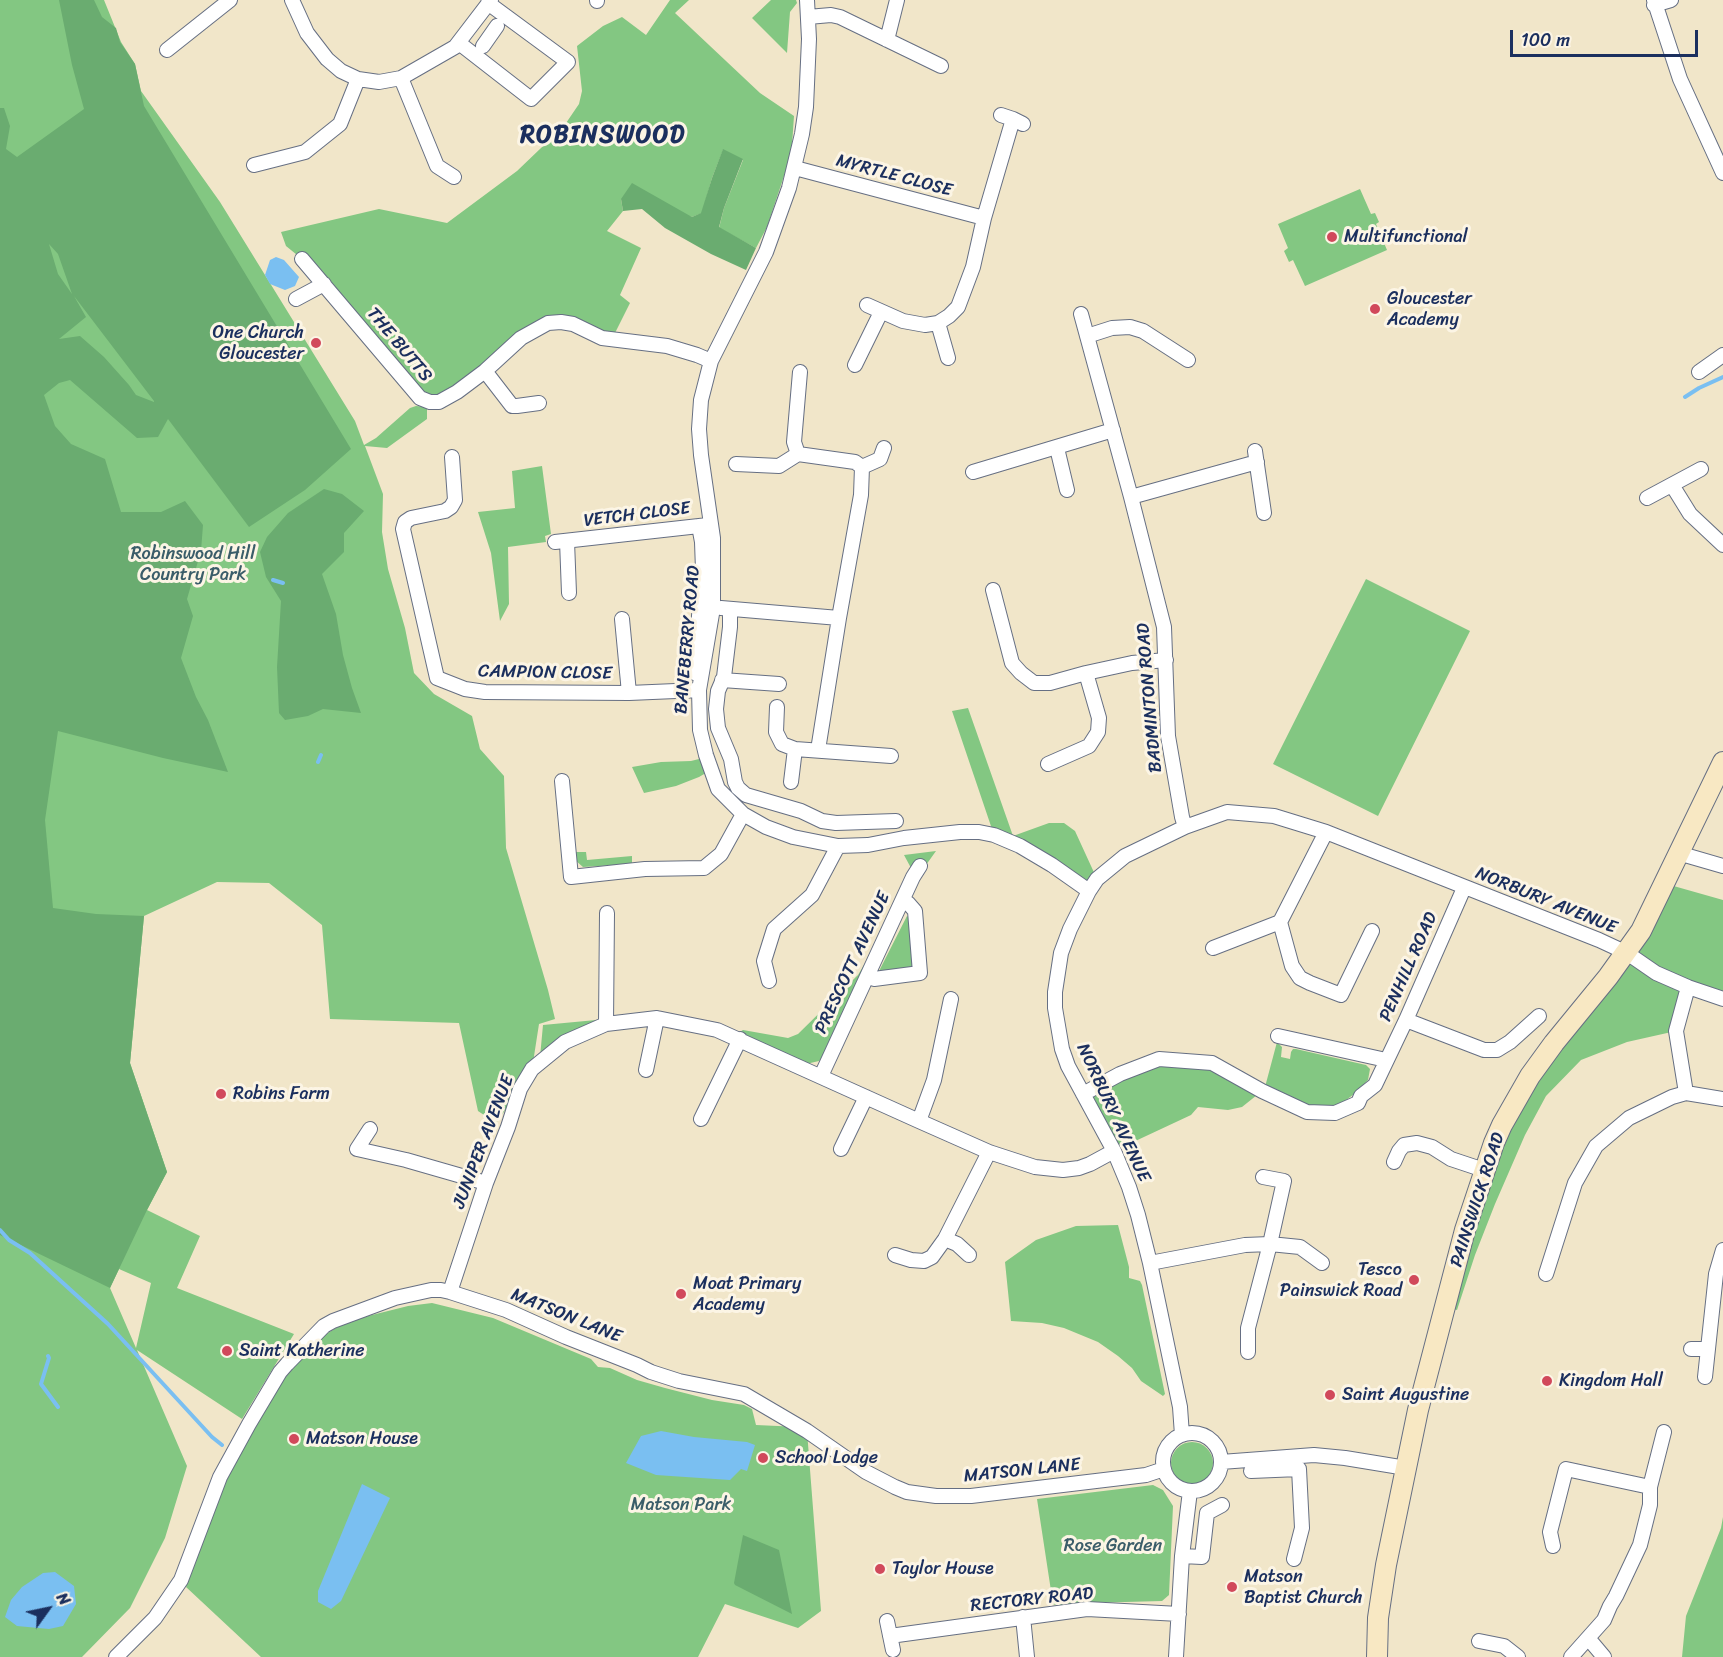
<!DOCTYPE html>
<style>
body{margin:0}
#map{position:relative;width:1723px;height:1657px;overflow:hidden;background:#f1e6c9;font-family:Sriracha,sans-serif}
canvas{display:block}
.north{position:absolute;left:18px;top:1579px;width:60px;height:60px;-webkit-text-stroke:4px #fcf5e5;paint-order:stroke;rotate:57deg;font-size:16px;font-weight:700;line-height:24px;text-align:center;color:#1b2f5e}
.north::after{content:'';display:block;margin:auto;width:21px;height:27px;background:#1b2f5e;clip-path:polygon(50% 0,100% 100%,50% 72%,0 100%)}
.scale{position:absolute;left:1510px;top:30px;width:188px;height:27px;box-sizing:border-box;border:3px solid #1b2f5e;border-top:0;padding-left:8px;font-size:18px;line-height:21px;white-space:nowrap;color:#1b2f5e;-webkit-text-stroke:4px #fcf5e5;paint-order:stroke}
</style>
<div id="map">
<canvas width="1723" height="1657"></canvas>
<div class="north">N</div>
<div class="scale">100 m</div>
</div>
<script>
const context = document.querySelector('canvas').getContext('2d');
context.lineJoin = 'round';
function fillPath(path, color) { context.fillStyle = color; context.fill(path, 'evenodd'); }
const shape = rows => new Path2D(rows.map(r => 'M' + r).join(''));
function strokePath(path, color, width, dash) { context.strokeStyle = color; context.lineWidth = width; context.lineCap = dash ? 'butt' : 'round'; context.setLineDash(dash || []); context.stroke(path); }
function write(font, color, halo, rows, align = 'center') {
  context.font = font + ' Sriracha,sans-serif'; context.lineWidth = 6; context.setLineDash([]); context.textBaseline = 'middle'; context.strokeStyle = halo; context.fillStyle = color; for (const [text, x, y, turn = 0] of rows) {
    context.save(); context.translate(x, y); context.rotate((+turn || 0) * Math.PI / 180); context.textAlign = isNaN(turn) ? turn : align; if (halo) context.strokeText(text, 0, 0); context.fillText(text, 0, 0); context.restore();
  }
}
fillPath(shape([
 [0,0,104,0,121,42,135,64,141,91,220,202,355,421,364,445,376,438,410,408,416,406,427,407,427,419,387,448,365,446,383,494,382,532,388,569,405,628,414,673,434,694,472,716,480,749,504,776,506,848,548,990,555,1019,539,1024,532,1069,528,1063,520,1089,496,1123,478,1111,459,1023,330,1019,322,925,269,883,217,882,144,916,130,1063,167,1172,147,1210,200,1236,177,1288,294,1334,242,1419,137,1350,187,1466,165,1538,130,1608,82,1657,0,1657],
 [119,1269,151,1283,136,1348,110,1288],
 [670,0,689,0,675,13,760,93,794,116,792,145,786,170,767,227,756,248,719,228,724,208,743,160,723,150,712,178,702,213,692,217,621,199,623,211,607,231,641,248,620,295,630,303,612,339,548,323,457,392,430,402,302,259,286,246,281,232,379,209,447,223,517,171,564,126,579,104,582,91,577,46,603,26,622,17,646,35],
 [771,0,796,0,797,3,790,12,787,53,752,18],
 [1360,189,1371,214,1375,213,1379,222,1376,224,1387,250,1305,286,1293,260,1289,262,1284,251,1288,248,1278,224],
 [542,466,551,534,545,536,546,542,508,547,509,604,500,621,491,553,478,512,515,508,512,471],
 [1366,579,1470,631,1378,816,1273,764],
 [968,708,1013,836,1049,823,1064,823,1075,831,1097,879,1089,891,994,835,952,711],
 [707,757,711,770,699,777,676,786,644,793,632,767,661,762,691,761],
 [936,851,926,865,911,868,904,855],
 [574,852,586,852,587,860,632,856,632,864,583,867,575,860],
 [1663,883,1723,900,1723,999,1688,988,1676,1031,1627,1042,1581,1060,1546,1096,1525,1135,1495,1204,1475,1255,1457,1310,1445,1307,1494,1143],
 [907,916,914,921,918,971,877,975],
 [880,938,824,1057,819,1061,806,1064,738,1033,743,1030,788,1038,798,1034,858,975],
 [596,1020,596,1023,540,1057,543,1025],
 [1277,1042,1282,1047,1281,1057,1290,1059,1291,1052,1293,1049,1296,1049,1366,1065,1370,1069,1368,1080,1354,1094,1341,1104,1330,1108,1309,1106,1265,1087],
 [1159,1059,1212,1063,1262,1091,1242,1107,1228,1110,1198,1107,1191,1115,1114,1151,1083,1094],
 [1118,1225,1129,1267,1129,1278,1140,1281,1142,1285,1165,1394,1163,1396,1141,1381,1132,1368,1118,1356,1098,1342,1064,1328,1042,1323,1011,1321,1005,1262,1036,1240,1076,1226],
 [432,1303,493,1318,591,1359,598,1367,610,1368,637,1380,665,1388,712,1400,744,1405,752,1409,756,1425,800,1427,807,1431,821,1611,798,1628,725,1604,698,1657,261,1657,186,1587,222,1478,269,1395,321,1337,348,1321,408,1306],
 '1171 1463a21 21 0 1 1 42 0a21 21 0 1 1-42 0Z',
 [1153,1485,1163,1490,1173,1506,1169,1595,1162,1601,1088,1603,1058,1606,1053,1604,1037,1499],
 [1723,1517,1723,1657,1682,1657,1686,1616,1721,1528]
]), '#83c782');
fillPath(shape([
 [59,0,94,0,102,17,116,28,120,42,135,64,144,106,351,449,305,490,249,527,168,419,158,437,137,438,70,380,59,383,44,395,55,426,71,444,105,459,121,512,161,512,185,501,203,525,201,551,187,599,193,616,181,658,196,697,208,720,228,772,163,758,58,731,45,820,53,908,96,914,144,916,130,1063,167,1172,147,1210,110,1288,0,1235,0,108,4,108,10,126,6,149,17,157,84,109,72,65],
 [49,244,58,254,72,294,58,274],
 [74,296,154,401,154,402,136,395,129,385,104,357,80,336,59,339,86,317],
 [723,149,743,159,724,208,719,227,756,248,746,270,711,254,665,228,642,209,623,211,621,199,632,183,692,217,701,213,712,178],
 [324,489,342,494,364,511,344,533,344,552,322,574,336,614,343,655,352,688,361,713,323,709,308,716,285,720,279,713,277,667,281,601,266,577,260,552,267,537,288,513],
 [743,1535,779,1550,792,1614,735,1585,734,1583]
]), '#6aac70');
fillPath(shape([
 [276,257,284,260,299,277,295,286,285,290,270,284,265,275,270,260],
 [661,1431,694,1437,747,1442,755,1445,747,1471,741,1469,730,1480,656,1475,626,1463,641,1436],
 [362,1484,390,1498,341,1601,331,1609,318,1602,318,1591],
 [55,1572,74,1586,76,1604,63,1626,49,1629,17,1626,5,1617,11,1600,22,1587,43,1573]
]), '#7abff1');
strokePath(shape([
 [1685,397,1699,388,1723,377],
 [273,580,283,583],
 [318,762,321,755],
 [0,1230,9,1240,30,1253,108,1324,212,1437,222,1445],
 [48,1356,49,1358,41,1384,58,1407]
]), '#7abff1', 4);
const street = shape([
 [292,0,307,33,327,59,341,71,358,79,379,82,401,78,455,47,491,0],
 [597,0,597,1],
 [807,0,809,39,806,107,802,134,789,188,766,252,711,361,701,400,699,429,701,455,713,538,713,608,699,690,700,730,706,755,718,789,743,814,766,827,793,837,838,846,868,845,904,838,960,832,979,832,994,835,1020,846,1052,865,1089,891],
 [1654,0,1680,79,1723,173],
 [1654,5,1671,0],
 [808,17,831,15,840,17,941,66],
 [887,40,897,0],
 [459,43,531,99,568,62,488,3],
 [483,46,497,26],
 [167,50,230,0],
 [401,78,437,166,454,177],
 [1001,115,1013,119,1023,124],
 [254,165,305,152,340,124,358,79],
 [795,168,984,218],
 [302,259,420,398,430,402,439,402,457,392,485,371,521,338,548,323,561,322,573,324,602,338,667,346,697,355,711,361],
 [296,299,324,284],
 [867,305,903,321,925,325,938,323,949,316,958,307,973,267,984,218,1013,119],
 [1081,314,1131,497,1164,627,1168,736,1182,817,1185,827],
 [938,323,948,358],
 [1087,336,1112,328,1130,327,1143,331,1188,360],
 [855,365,881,312],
 [485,371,512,406,517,406,539,403],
 [800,372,794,442,798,454,855,462,862,467,861,495,839,618,818,750],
 [1699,372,1723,355],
 [1057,448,1067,490],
 [1255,451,1264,513],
 [452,457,455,500,451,507,445,511,411,518,405,522,403,529,437,678,465,689,485,692,629,693,699,690],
 [736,464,779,466,798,454],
 [862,467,880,459,884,448],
 [973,472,1113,430],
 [1672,485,1690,514,1723,545],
 [1131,497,1257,462],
 [1647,498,1701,469],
 [567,541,569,593],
 [555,542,708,525],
 [993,590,1012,663,1021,673,1034,683,1050,683,1086,673,1132,663,1166,660],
 [721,608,839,618],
 [730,609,730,627,724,677,718,691,716,709,718,728,731,759,735,782,738,788,746,795,801,811,822,821,836,823,896,821],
 [622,619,629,693],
 [694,673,703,570,702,542,699,526],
 [722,680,779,684],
 [777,707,776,732,782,744,795,749,891,756],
 [1048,764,1089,746,1098,732,1099,718,1086,673],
 [562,781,571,877,645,869,704,868,721,854,743,814],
 [791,782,795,749],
 [1678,853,1723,866],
 [1280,922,1292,966,1300,978,1310,983,1341,995,1372,931],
 [1213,948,1280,922,1326,832],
 [874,979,920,973,915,911,908,903],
 [769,981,764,961,774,929,812,895,838,846],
 [1406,1020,1484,1050,1497,1050,1510,1042,1539,1016],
 [606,1024,607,913],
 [1278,1036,1386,1060],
 [646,1070,657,1018],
 [821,1076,913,877,920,866],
 [1686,1093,1676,1031,1688,987],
 [1083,1094,1120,1074,1159,1059,1212,1063,1262,1091,1307,1112,1335,1113,1358,1103,1361,1096,1375,1085,1406,1020,1464,888],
 [701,1119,740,1039],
 [919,1121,934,1080,951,999],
 [370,1129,357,1149,406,1160,486,1183],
 [841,1149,866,1097],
 [1394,1162,1399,1151,1404,1145,1417,1143,1432,1147,1451,1159,1484,1170],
 [945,1239,957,1244,969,1255],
 [895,1255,911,1260,924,1261,932,1257,945,1239,989,1152],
 [1150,1263,1245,1245,1270,1244,1300,1247,1322,1263],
 [1546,1274,1575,1183,1596,1146,1629,1118,1672,1097,1686,1093,1723,1099],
 [450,1292,486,1183,508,1127,520,1089,532,1069,565,1042,606,1024,657,1018,717,1030,919,1121,989,1152,1035,1167,1063,1170,1079,1168,1090,1164,1114,1151],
 [1691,1349,1708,1349],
 [1248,1352,1248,1328,1270,1244,1284,1181,1263,1177],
 [1705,1377,1716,1274,1723,1250],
 '1163 1462a29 29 0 1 1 58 0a29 29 0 1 1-58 0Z',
 [1182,1435,1180,1407,1150,1263,1138,1215,1129,1187,1114,1151,1068,1066,1062,1049,1055,1008,1055,992,1061,953,1070,929,1089,891,1097,879,1125,856,1185,827,1227,812,1274,816,1326,832,1599,940,1627,953,1656,973,1688,987,1723,999],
 [1290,1457,1299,1469,1302,1528,1294,1559],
 [1221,1462,1314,1455,1345,1458,1406,1468],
 [1251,1471,1299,1469],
 [1553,1546,1550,1532,1566,1469,1650,1487],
 [1182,1556,1202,1557,1207,1513,1222,1505],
 [1023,1617,1027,1657],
 [887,1621,893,1650],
 [890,1636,1087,1609,1179,1614],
 [1588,1638,1604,1657],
 [1479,1641,1504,1646,1518,1657],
 [116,1657,155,1618,181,1580,220,1477,249,1424,280,1372,287,1364,324,1326,333,1321,395,1298,431,1290,441,1290,450,1292,506,1310,566,1337,637,1365,651,1372,679,1381,744,1394,807,1431,866,1472,895,1487,907,1492,936,1496,971,1496,1146,1475,1164,1469],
 [1176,1657,1182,1556,1190,1491],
 [1571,1657,1604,1620,1610,1606,1616,1596,1640,1545,1650,1505,1650,1487,1664,1432]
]);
const secondary = shape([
 [1377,1657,1378,1618,1386,1565,1418,1410,1465,1230,1494,1143,1502,1125,1530,1076,1554,1043,1608,977,1641,931,1723,762]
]);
strokePath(street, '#666f83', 16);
strokePath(secondary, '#666f83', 22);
strokePath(street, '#fff', 14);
strokePath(secondary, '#f8e8c3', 20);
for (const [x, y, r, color] of [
 [1332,237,6,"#d1495b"],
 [1375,309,6,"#d1495b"],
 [316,343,6,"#d1495b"],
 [221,1094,6,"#d1495b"],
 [1414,1280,6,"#d1495b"],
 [681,1294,6,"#d1495b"],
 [227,1351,6,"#d1495b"],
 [1547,1381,6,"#d1495b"],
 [1330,1395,6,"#d1495b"],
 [294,1439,6,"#d1495b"],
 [763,1458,6,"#d1495b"],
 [880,1569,6,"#d1495b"],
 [1232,1587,6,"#d1495b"]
]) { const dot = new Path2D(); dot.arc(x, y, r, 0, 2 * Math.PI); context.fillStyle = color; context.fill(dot); strokePath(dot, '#fcf5e5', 2); }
write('18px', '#1b2f5e', '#fcf5e5', [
 ["MYRTLE CLOSE",894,176,15],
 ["THE BUTTS",399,345,50],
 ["VETCH CLOSE",637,515,-7],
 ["BANEBERRY ROAD",688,640,-85],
 ["CAMPION CLOSE",545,673,1],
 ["BADMINTON ROAD",1150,698,-95],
 ["NORBURY AVENUE",1546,901,22],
 ["PRESCOTT AVENUE",853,963,-65],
 ["PENHILL ROAD",1409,967,-66],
 ["NORBURY AVENUE",1113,1113,65],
 ["JUNIPER AVENUE",484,1142,-69],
 ["PAINSWICK ROAD",1478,1200,-72],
 ["MATSON LANE",566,1316,22],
 ["MATSON LANE",1022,1471,-6],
 ["RECTORY ROAD",1032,1600,-6]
]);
write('18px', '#1b2f5e', '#fcf5e5', [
 ["Multifunctional",1344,237],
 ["Gloucester",1387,299],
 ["Academy",1387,320],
 ["One Church",304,333,"right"],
 ["Gloucester",304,354,"right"],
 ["Robins Farm",233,1094],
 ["Tesco",1402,1270,"right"],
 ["Painswick Road",1402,1291,"right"],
 ["Moat Primary",693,1284],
 ["Academy",693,1305],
 ["Saint Katherine",239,1351],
 ["Kingdom Hall",1559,1381],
 ["Saint Augustine",1342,1395],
 ["Matson House",306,1439],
 ["School Lodge",775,1458],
 ["Taylor House",892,1569],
 ["Matson",1244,1577],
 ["Baptist Church",1244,1598]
], 'left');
write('18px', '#3a5d69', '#fcf5e5', [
 ["Robinswood Hill",193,554],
 ["Country Park",193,575],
 ["Matson Park",681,1505],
 ["Rose Garden",1113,1546]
]);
context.letterSpacing = '1.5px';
write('bold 24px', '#1b2f5e', '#fcf5e5', [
 ["ROBINSWOOD",603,136]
]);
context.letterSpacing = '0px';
</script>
